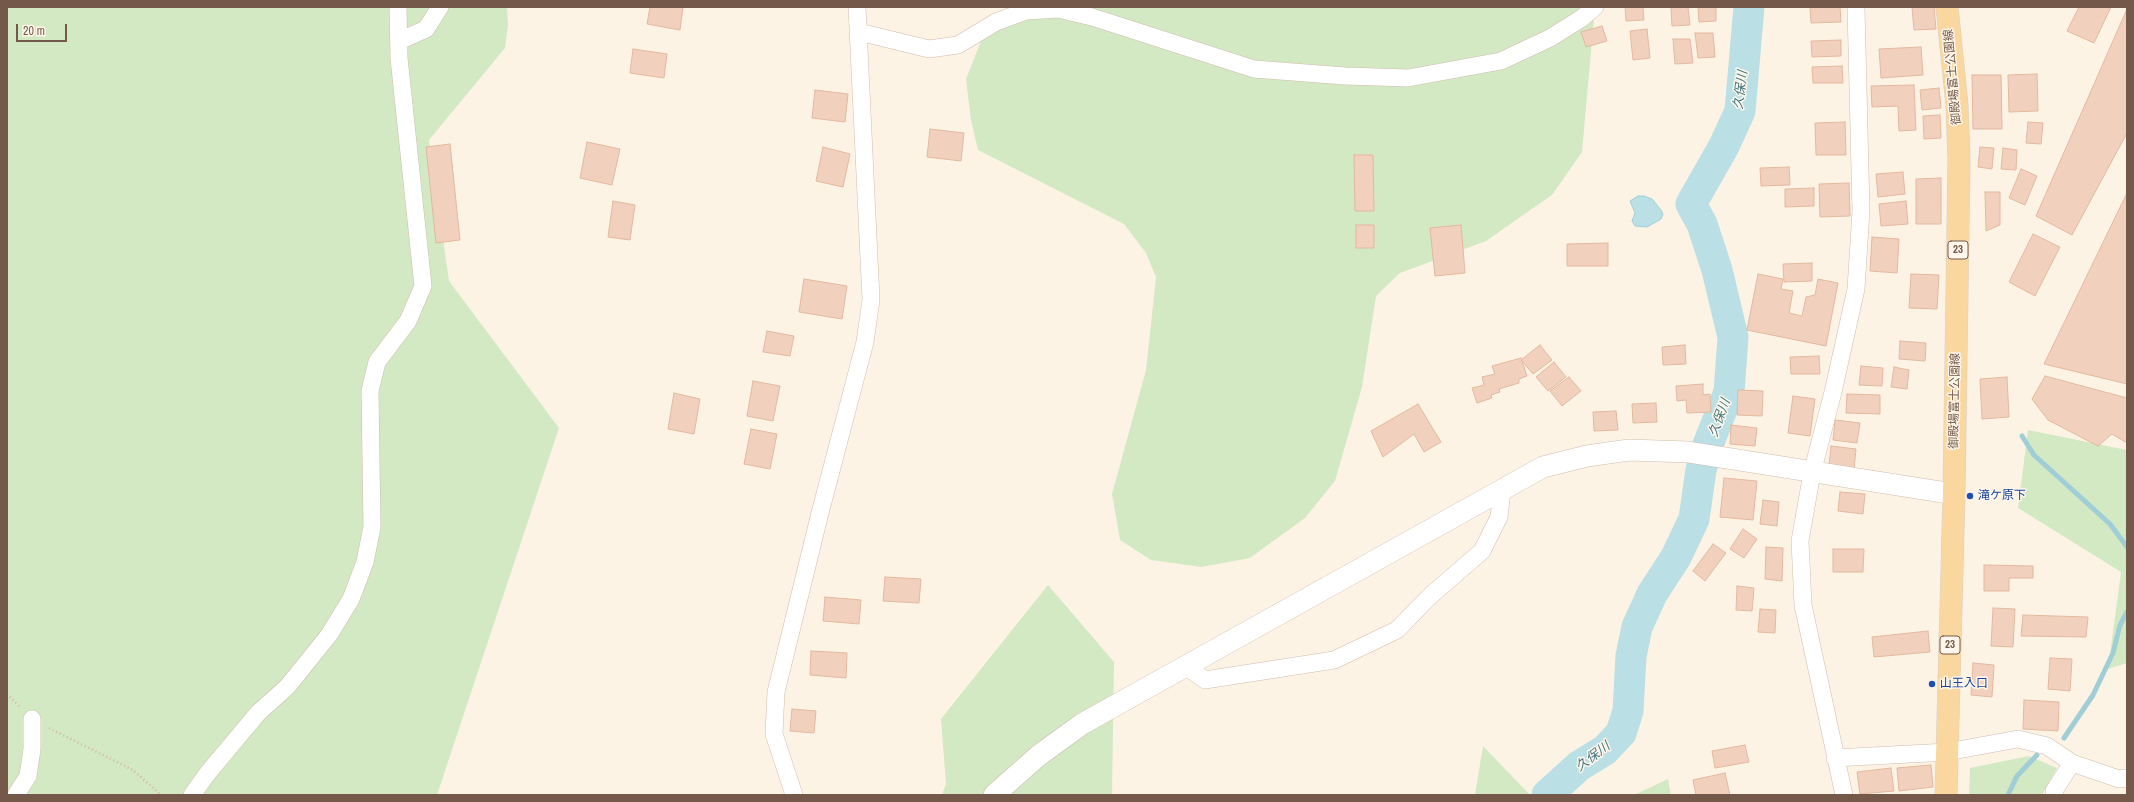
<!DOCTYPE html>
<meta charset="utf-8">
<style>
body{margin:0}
#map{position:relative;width:2134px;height:802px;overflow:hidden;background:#fcf3e5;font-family:"Archivo Narrow",sans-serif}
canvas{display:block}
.frame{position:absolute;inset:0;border:8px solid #74594a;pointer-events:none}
.scale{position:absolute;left:16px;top:24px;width:51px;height:18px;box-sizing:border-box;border:2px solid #74594a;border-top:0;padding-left:5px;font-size:12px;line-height:14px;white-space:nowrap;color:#74594a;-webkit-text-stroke:3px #fff7eb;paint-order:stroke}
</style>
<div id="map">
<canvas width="2134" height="802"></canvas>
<div class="frame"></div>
<div class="scale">20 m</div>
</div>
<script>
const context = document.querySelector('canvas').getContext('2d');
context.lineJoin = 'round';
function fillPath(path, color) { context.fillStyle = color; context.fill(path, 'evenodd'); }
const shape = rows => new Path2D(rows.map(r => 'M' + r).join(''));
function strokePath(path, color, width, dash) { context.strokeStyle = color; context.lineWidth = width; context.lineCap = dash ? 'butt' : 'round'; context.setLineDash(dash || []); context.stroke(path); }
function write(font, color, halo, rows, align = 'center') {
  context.font = font + ' "Archivo Narrow","Noto Sans JP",sans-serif'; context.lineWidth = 3; context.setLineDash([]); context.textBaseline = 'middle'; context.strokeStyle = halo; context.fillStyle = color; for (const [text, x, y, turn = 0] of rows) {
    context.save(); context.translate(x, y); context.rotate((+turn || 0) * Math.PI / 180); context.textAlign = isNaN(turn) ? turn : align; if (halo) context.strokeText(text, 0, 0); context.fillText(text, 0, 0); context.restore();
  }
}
fillPath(shape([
 [7,7,507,7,508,25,505,48,429,140,449,281,559,428,437,795,7,795],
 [1014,7,1595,7,1582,152,1552,195,1486,241,1400,273,1376,296,1362,387,1335,481,1305,518,1250,558,1201,567,1151,560,1120,540,1112,494,1146,370,1156,277,1146,253,1124,224,978,150,971,120,966,79,983,36],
 [2028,430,2127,450,2127,663,2108,669,2121,572,2018,508],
 [1048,585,1114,662,1112,795,942,795,946,784,941,719],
 [1483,746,1530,795,1475,795],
 [2029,756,2057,768,2042,795,1969,795,1970,768],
 [1668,779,1671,795,1634,795]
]), '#d3e9c4');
const water = shape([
 [1638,196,1644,196,1652,199,1661,210,1663,214,1661,219,1647,227,1635,226,1632,221,1635,213,1630,201,1638,196]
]);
fillPath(water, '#badfe5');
strokePath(water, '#a0ced7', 1);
strokePath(shape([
 [2022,436,2034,455,2110,524,2127,547],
 [2064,738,2093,695,2113,653,2120,625,2127,612],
 [2008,795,2017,776,2037,755]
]), '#a0ced7', 5);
strokePath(shape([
 [1547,795,1579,766,1605,750,1621,733,1628,711,1631,656,1637,627,1652,594,1676,557,1694,519,1701,470,1707,447,1729,392,1733,337,1717,270,1702,224,1691,204,1724,146,1740,111,1749,7]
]), '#badfe5', 31);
const building = shape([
 [650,7,683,7,680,30,647,24,650,7],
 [1625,7,1643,7,1644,20,1626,21,1625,7],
 [1671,7,1688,7,1690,25,1672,26,1671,7],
 [1698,7,1716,7,1716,21,1699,22,1698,7],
 [1810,7,1840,7,1841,22,1811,23,1810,7],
 [1912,7,1934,7,1936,29,1914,30,1912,7],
 [2079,7,2111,7,2094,43,2067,31,2079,7],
 [2127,9,2127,133,2072,235,2036,216,2127,9],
 [1602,26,1607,41,1586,47,1581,32,1602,26],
 [1647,29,1650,58,1633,60,1630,31,1647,29],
 [1695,33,1713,33,1715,57,1698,58,1695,33],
 [1673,39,1690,39,1693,63,1675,64,1673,39],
 [1841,40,1841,56,1812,57,1811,41,1841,40],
 [1921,47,1923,75,1881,78,1879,49,1921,47],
 [633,49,667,54,664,78,630,73,633,49],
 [1842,66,1843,83,1813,83,1812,67,1842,66],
 [2037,74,2038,111,2009,112,2008,75,2037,74],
 [1972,75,2001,75,2002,129,1973,129,1972,75],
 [1914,85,1916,130,1899,131,1898,106,1872,107,1871,86,1914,85],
 [1939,88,1941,108,1922,110,1920,90,1939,88],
 [815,90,848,94,845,122,812,118,815,90],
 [1940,115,1941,138,1924,139,1923,116,1940,115],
 [1845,122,1846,155,1816,155,1815,123,1845,122],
 [2028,122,2043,123,2041,144,2026,143,2028,122],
 [930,129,964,133,961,161,927,157,930,129],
 [587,142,620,149,612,185,580,178,587,142],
 [450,144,460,240,436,243,426,147,450,144],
 [823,147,850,154,843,187,816,181,823,147],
 [1980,147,1994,148,1992,169,1978,167,1980,147],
 [2003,148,2017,150,2016,170,2001,169,2003,148],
 [1354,155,1373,155,1374,211,1355,211,1354,155],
 [1789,167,1790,185,1761,186,1760,168,1789,167],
 [2021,169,2037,176,2025,205,2009,198,2021,169],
 [1903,172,1905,194,1878,197,1876,174,1903,172],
 [1941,178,1941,224,1916,224,1916,179,1941,178],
 [1849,183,1850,216,1820,217,1819,184,1849,183],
 [1814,188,1814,206,1785,207,1785,189,1814,188],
 [1985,192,2000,192,2000,225,1986,231,1985,192],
 [2127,193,2127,384,2044,364,2127,193],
 [613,201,635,205,630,240,608,237,613,201],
 [1906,201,1908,224,1881,226,1879,204,1906,201],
 [1356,225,1374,225,1374,248,1356,248,1356,225],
 [1461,225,1465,273,1435,276,1430,228,1461,225],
 [2033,234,2060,247,2035,296,2009,282,2033,234],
 [1872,237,1899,239,1897,273,1870,271,1872,237],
 [1608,243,1608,266,1567,266,1567,244,1608,243],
 [1812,263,1812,281,1784,282,1783,264,1812,263],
 [1758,274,1783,279,1781,289,1793,291,1789,313,1802,316,1806,297,1815,295,1818,279,1838,283,1826,346,1747,330,1758,274],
 [1911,274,1939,275,1937,309,1909,308,1911,274],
 [804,279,847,286,842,319,799,312,804,279],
 [767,331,794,336,790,356,763,352,767,331],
 [1900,341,1926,343,1925,361,1899,359,1900,341],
 [1540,345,1552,360,1533,374,1521,360,1540,345],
 [1685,345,1686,364,1663,365,1662,347,1685,345],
 [1819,356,1820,374,1791,374,1790,357,1819,356],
 [1521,358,1527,376,1519,379,1519,383,1499,389,1500,392,1491,395,1492,398,1477,403,1472,388,1484,385,1482,377,1495,374,1492,366,1521,358],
 [1554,362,1566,377,1548,391,1536,377,1554,362],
 [1861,366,1883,368,1882,386,1859,385,1861,366],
 [1894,367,1909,370,1907,389,1891,387,1894,367],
 [2045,376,2127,398,2127,443,2112,434,2098,446,2048,420,2032,399,2045,376],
 [1569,377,1581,391,1562,406,1550,391,1569,377],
 [2007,377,2009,417,1982,419,1980,379,2007,377],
 [753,381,780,386,773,421,747,416,753,381],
 [1703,384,1703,395,1710,394,1711,412,1687,413,1686,400,1677,401,1676,386,1703,384],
 [1738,390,1763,391,1762,416,1737,415,1738,390],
 [674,393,700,399,694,434,668,429,674,393],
 [1847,394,1880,395,1880,414,1846,413,1847,394],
 [1793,396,1815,399,1810,436,1788,433,1793,396],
 [1656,403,1657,422,1633,423,1632,404,1656,403],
 [1418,404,1441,442,1424,452,1414,434,1383,457,1371,431,1418,404],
 [1616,411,1618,430,1594,431,1593,412,1616,411],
 [1835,420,1860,423,1857,443,1833,440,1835,420],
 [1731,425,1757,428,1755,446,1730,444,1731,425],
 [751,429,777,434,770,469,744,464,751,429],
 [1831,446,1856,449,1854,469,1829,466,1831,446],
 [1724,478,1757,481,1753,520,1720,517,1724,478],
 [1840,492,1865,494,1863,514,1838,511,1840,492],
 [1763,500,1779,502,1777,526,1760,524,1763,500],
 [1743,529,1757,539,1744,558,1730,549,1743,529],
 [1713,544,1726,553,1705,581,1693,571,1713,544],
 [1766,547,1783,548,1782,581,1765,579,1766,547],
 [1833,549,1864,549,1863,572,1833,572,1833,549],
 [1984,565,2033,566,2033,578,2009,578,2009,591,1984,591,1984,565],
 [885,577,921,579,919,603,883,601,885,577],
 [1737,586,1754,588,1752,611,1736,610,1737,586],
 [825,597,861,600,859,624,823,621,825,597],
 [1993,608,2015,609,2013,647,1991,646,1993,608],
 [1760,609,1776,610,1775,633,1758,632,1760,609],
 [2023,615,2088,617,2086,637,2021,636,2023,615],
 [1928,631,1930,652,1874,657,1872,637,1928,631],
 [811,651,847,653,846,678,810,675,811,651],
 [2050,658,2072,659,2070,691,2048,689,2050,658],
 [1973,663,1994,665,1992,697,1971,695,1973,663],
 [2024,700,2059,702,2058,731,2023,729,2024,700],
 [792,709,816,711,814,733,790,731,792,709],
 [1745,745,1749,762,1715,768,1712,751,1745,745],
 [1931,765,1933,787,1899,791,1897,768,1931,765],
 [1891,768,1894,791,1860,794,1857,772,1891,768],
 [1725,773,1730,795,1696,795,1693,780,1725,773]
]);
fillPath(building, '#f1d1bd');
strokePath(building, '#e3b89e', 1);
const minor = shape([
 [859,32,929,49,958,45,996,22,1026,11,1058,9,1092,17,1254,69,1345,76,1408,78,1501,61,1550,38,1582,18,1595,7],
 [399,41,426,29,440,7],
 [1185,666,1205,680,1334,660,1397,630,1429,597,1482,551,1499,517,1502,491],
 [1835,758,1947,752,2018,739,2047,746,2072,763,2119,779,2127,778],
 [16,795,28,776,32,749,32,719],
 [192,795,207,774,258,713,287,687,329,635,351,599,365,562,372,527,370,391,377,362,408,321,423,286,399,58,398,7],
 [794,795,774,734,776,692,820,513,865,342,871,300,857,7],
 [1844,795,1803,605,1800,541,1812,473,1833,392,1856,289,1861,211,1856,7],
 [2055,795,2054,791,2072,763]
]);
const tertiary = shape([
 [994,795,1038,756,1082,724,1543,467,1587,456,1629,450,1688,452,1954,494]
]);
const primary = shape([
 [1946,795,1954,494,1959,159,1957,105,1947,7]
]);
strokePath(minor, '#cfbdae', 18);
strokePath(tertiary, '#cfbdae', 22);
strokePath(primary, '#d8d1cc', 23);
strokePath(shape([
 [7,694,21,708],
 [49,728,133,770,161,795]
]), '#d6b5a0', 2.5, [1, 3]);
strokePath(minor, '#fff', 17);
strokePath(tertiary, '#fff', 21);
strokePath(primary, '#f9d79f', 22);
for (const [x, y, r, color] of [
 [1970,496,4,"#1a4fb4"],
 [1932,684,4,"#1a4fb4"]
]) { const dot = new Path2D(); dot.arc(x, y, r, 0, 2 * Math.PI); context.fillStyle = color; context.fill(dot); strokePath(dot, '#fff7eb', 1.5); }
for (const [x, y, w] of [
 [1958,250,20],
 [1950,645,20]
]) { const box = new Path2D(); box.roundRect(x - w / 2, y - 9, w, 18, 3); context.fillStyle = '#fff7eb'; context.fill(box); strokePath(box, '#74594a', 1); }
write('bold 11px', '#74594a', null, [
 ["23",1958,250],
 ["23",1950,645]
]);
write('12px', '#74594a', '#fff7eb', [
 ["御殿場富士公園線",1953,77,-95],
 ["御殿場富士公園線",1955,401,-89]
]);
write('12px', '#164399', '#fff7eb', [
 ["滝ケ原下",1978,496],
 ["山王入口",1940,684]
], 'left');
write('italic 13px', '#427780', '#fff7eb', [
 ["久保川",1741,90,-83],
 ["久保川",1720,418,-70],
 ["久保川",1593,757,-37]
]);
</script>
